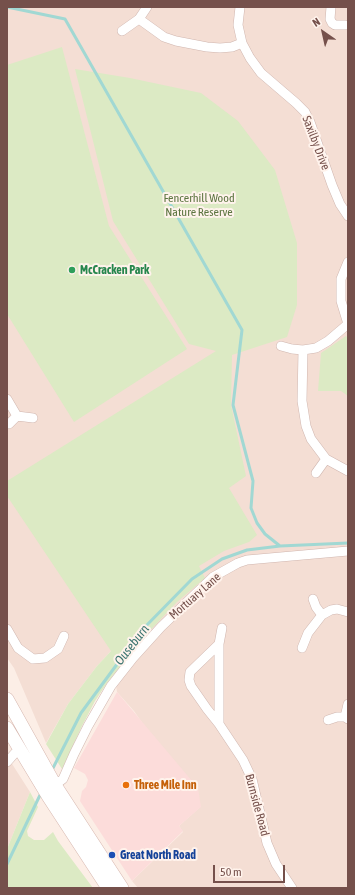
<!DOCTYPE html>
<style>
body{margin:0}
#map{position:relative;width:355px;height:895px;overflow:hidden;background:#fceee6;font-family:"Asap Condensed",sans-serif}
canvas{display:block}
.frame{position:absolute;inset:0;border:8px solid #75504b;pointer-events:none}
.north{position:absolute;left:303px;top:12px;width:40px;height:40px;-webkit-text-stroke:3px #fff3ec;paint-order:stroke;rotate:326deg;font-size:11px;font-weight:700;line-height:16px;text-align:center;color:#75504b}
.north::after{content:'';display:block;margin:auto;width:14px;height:18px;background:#75504b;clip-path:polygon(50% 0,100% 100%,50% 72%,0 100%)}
.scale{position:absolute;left:213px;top:865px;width:72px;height:18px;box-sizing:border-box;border:2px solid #75504b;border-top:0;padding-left:5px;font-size:12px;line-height:14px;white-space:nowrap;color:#75504b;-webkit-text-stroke:3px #fff3ec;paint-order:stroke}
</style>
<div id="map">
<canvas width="355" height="895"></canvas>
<div class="frame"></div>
<div class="north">N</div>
<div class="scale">50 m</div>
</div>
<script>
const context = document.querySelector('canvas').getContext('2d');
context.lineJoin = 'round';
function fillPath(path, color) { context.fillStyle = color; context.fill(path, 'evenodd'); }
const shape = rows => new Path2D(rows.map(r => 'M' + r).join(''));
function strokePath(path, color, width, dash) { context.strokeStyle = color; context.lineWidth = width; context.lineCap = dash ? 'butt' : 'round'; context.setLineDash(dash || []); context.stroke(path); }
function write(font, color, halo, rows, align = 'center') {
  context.font = font + ' "Asap Condensed",sans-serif'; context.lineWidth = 4; context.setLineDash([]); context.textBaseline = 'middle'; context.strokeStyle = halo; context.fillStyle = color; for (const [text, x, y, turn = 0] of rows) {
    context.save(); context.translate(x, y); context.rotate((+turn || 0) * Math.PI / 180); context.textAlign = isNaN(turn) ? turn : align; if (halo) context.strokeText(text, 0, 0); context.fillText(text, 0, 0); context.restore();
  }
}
fillPath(shape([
 [7,7,348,7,348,888,138,888,132,881,183,832,179,826,200,807,134,711,117,692,111,651,97,666,68,704,46,743,14,668,7,658],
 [7,756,30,792,7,849]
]), '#f4ded4');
fillPath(shape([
 [117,692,198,788,201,807,179,826,183,831,132,881,80,801,82,791,86,787,88,780,85,774,74,768]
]), '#fcdcda');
fillPath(shape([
 [62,47,109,226,187,349,74,422,7,314,7,65],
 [75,69,130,78,201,93,238,121,275,170,297,243,297,305,287,337,232,355,231,405,246,476,229,488,257,535,249,542,224,551,199,566,205,578,177,602,141,640,107,683,95,701,82,726,62,769,46,744,68,704,97,666,111,651,7,496,7,481,216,351,189,344,113,221],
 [346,336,348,338,348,396,341,391,318,391,321,353],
 [30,792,38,807,27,831,28,836,34,840,44,840,53,832,58,841,93,888,7,888,7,849]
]), '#dceac4');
strokePath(shape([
 [7,7,65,19,242,330,233,405,253,481,251,508,257,523,265,534,280,546],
 [51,772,81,713,143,629,192,579,222,559,247,550,280,546,348,543],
 [7,864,41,793]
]), '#a1d8d3', 3);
const minor = shape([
 [240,7,238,25,242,43,250,58,261,73,296,103,305,112,310,122,332,185,340,204,348,216],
 [331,7,330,19,332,23,335,25,345,25],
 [139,19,164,37,176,41,207,47,220,48,232,47,242,43],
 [122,31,139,19,147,7],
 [348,262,341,279,341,301,348,324],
 [281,346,292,349,303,350,316,348,328,341,348,324],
 [303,350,302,401,306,426,311,439,326,459,348,471],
 [7,399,17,416,33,418],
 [9,424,17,416],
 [316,473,326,459],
 [313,599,316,607,322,615],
 [222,628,219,644,190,672,189,680,191,686,207,709,219,724,243,760,252,779,267,843,276,864,292,888],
 [7,629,18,648,33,659,45,658,58,649,64,636],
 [219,644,219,724],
 [302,648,308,633,322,615,331,610,337,609,348,612],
 [345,717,348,704],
 [328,720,337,717,345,717,348,719],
 [7,762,15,753,20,750],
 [55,785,63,779,74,754,88,726,111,686,133,658,161,627,213,577,238,563,247,560,348,551]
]);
const secondary = shape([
 [7,699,55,785,122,888],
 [7,728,48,796,108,888]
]);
strokePath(minor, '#d0b6af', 10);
strokePath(secondary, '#d6b6ae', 14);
strokePath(minor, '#fff', 9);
strokePath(secondary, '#fff', 13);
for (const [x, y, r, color] of [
 [72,270,4,"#2e9e5b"],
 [126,785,4,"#e8710a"],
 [112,855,4,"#1a4fb4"]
]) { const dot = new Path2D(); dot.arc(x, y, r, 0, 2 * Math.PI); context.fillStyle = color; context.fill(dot); strokePath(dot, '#fff3ec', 1.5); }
write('12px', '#75504b', '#fff3ec', [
 ["Saxilby Drive",316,143,69],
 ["Mortuary Lane",195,596,-41],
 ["Burnside Road",257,805,75]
]);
write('12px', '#5c7540', '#fff3ec', [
 ["Fencerhill Wood",199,198],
 ["Nature Reserve",199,212]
]);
write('bold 12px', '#27864d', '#fff3ec', [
 ["McCracken Park",80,270]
], 'left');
write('bold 12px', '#c56008', '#fff3ec', [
 ["Three Mile Inn",134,785]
], 'left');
write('bold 12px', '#164399', '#fff3ec', [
 ["Great North Road",120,855]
], 'left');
write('italic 13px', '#3b7470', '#fff3ec', [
 ["Ouseburn",132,645,-52]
]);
</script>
